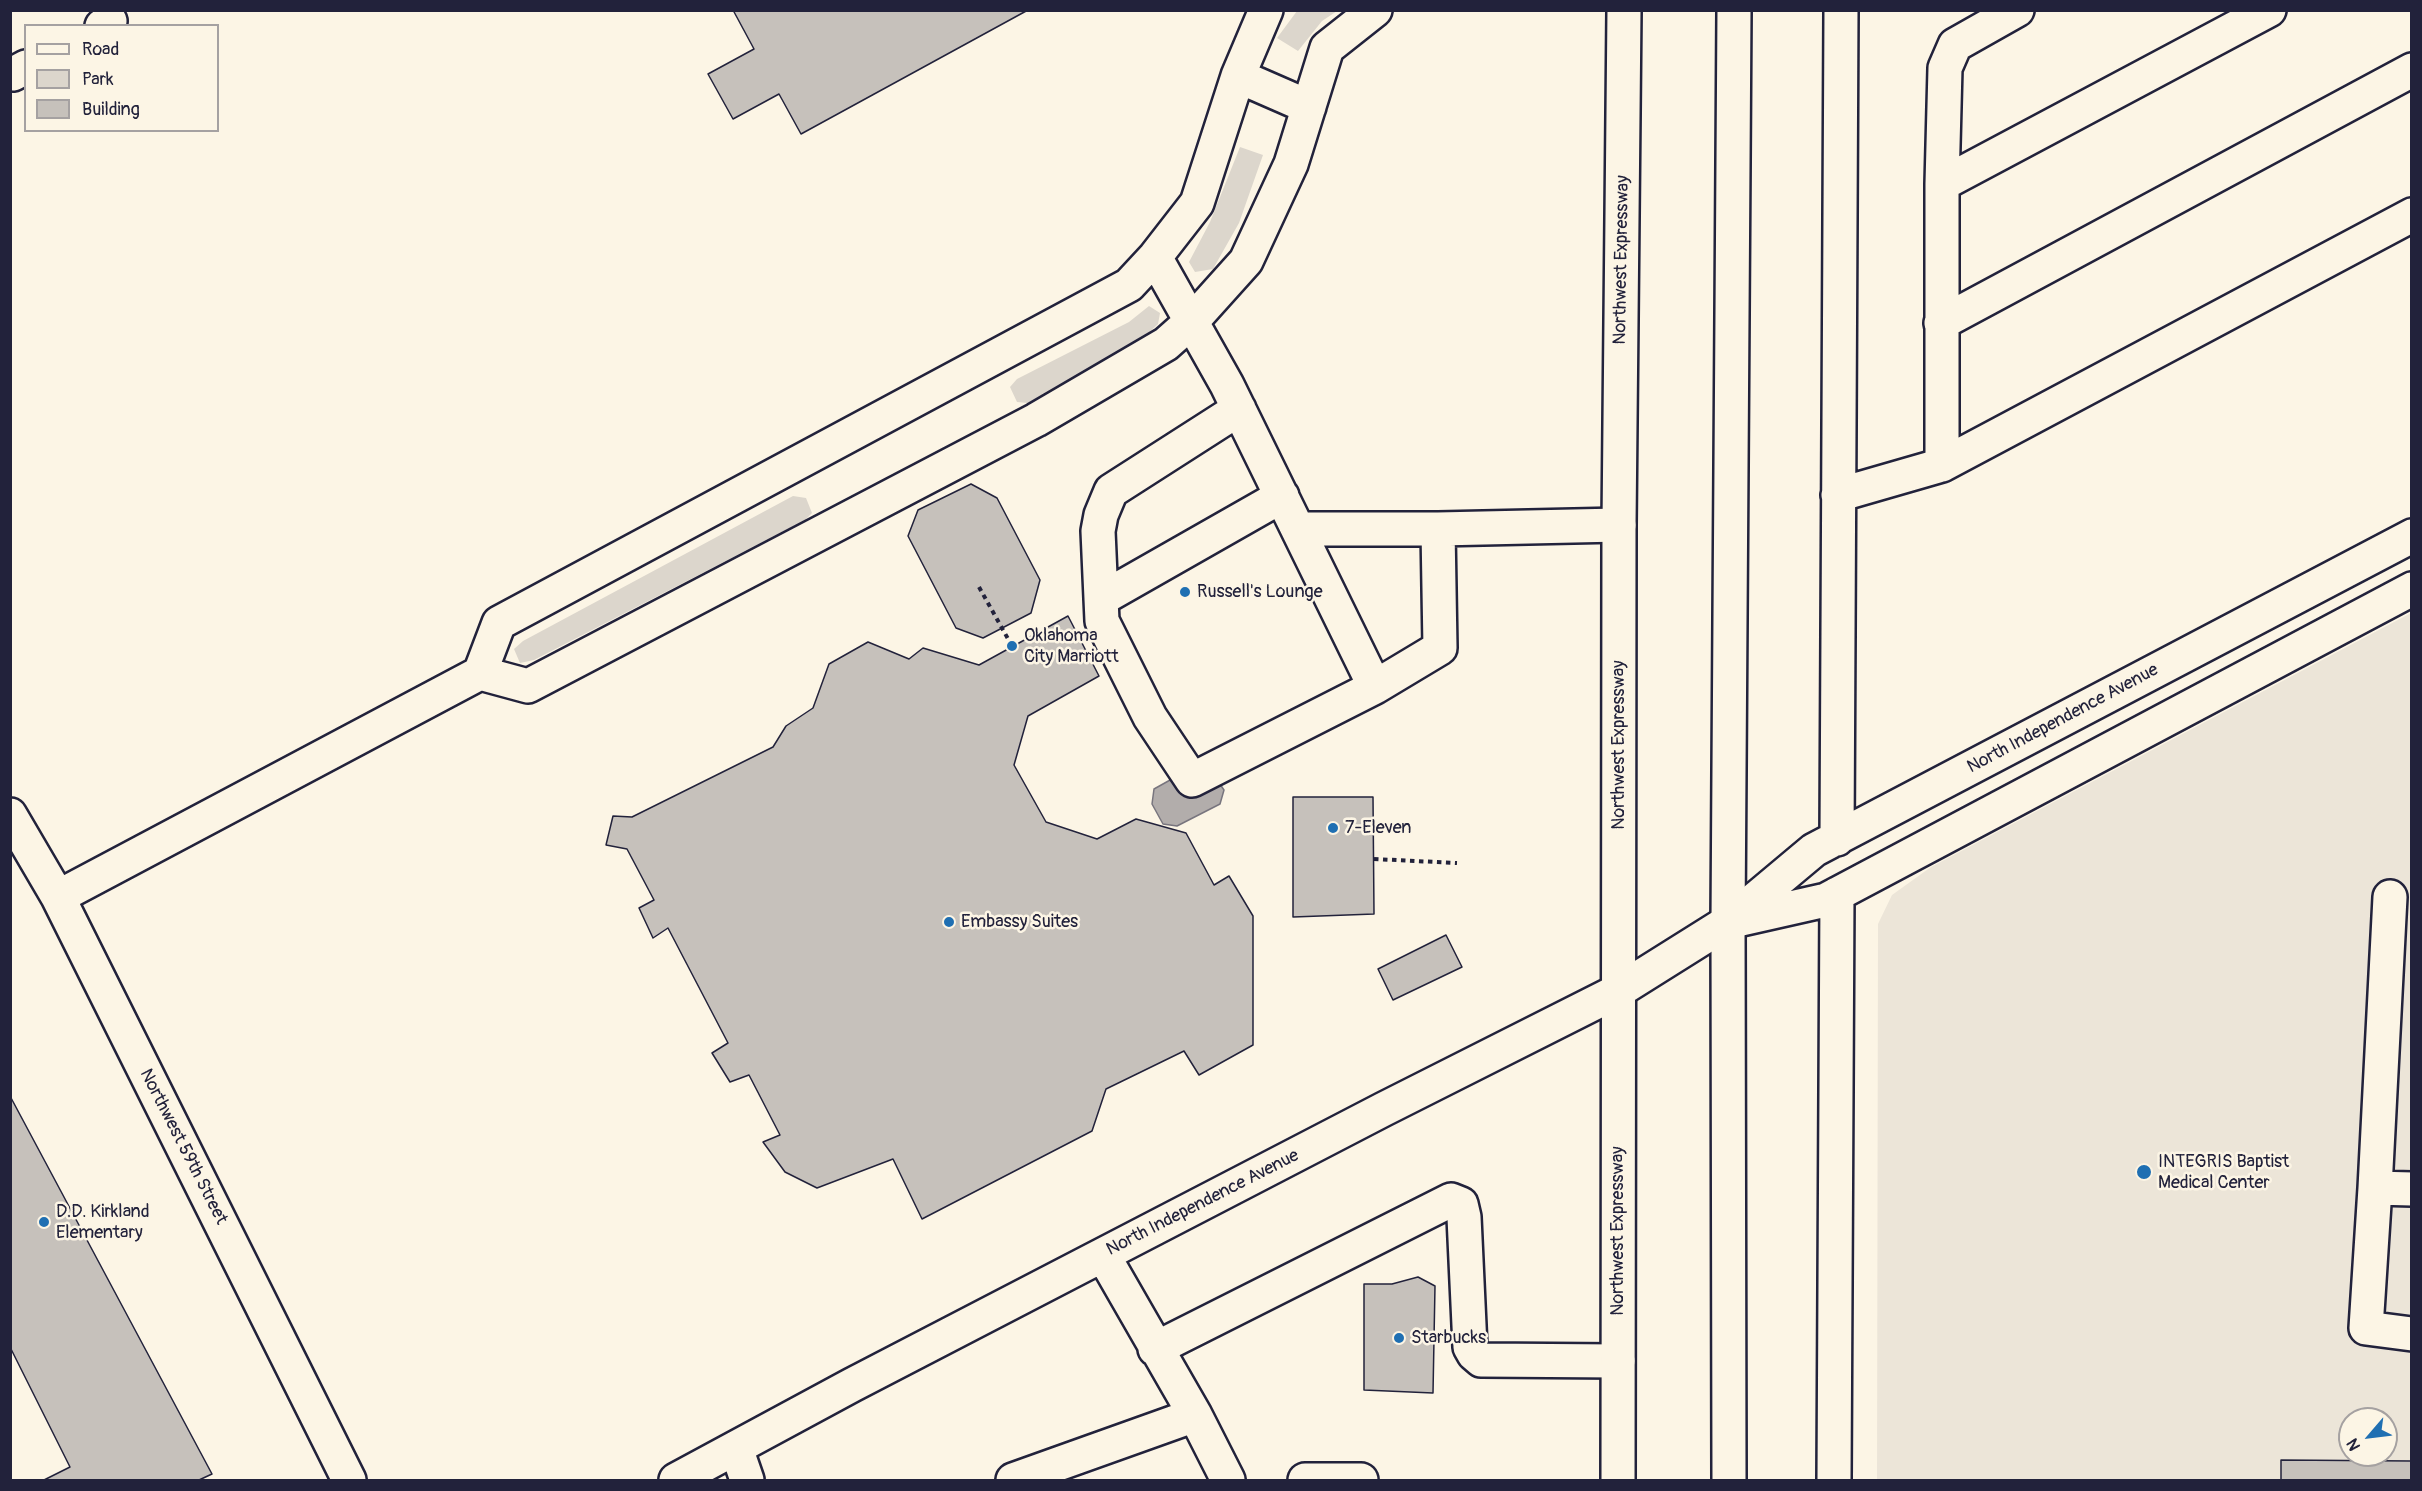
<!DOCTYPE html>
<style>
body{margin:0}
#map{position:relative;width:2422px;height:1491px;overflow:hidden;background:#fcf5e5;font-family:Pangolin,sans-serif}
canvas{display:block}
.frame{position:absolute;inset:0;border:12px solid #22223b;pointer-events:none}
.legend{position:absolute;left:24px;top:24px;width:195px;height:108px;box-sizing:border-box;background:#fcf5e5;border:2px solid #a5a1a1;margin:0;padding:8px 10px;list-style:none;font-size:18px;color:#22223b}
.legend li{display:flex;align-items:center;gap:12px;height:30px}
.legend b{width:30px;border:2px solid #a5a1a1}
.north{position:absolute;left:2338px;top:1407px;width:60px;height:60px;box-sizing:border-box;background:#fcf5e5;border:2px solid #a5a1a1;border-radius:50%;rotate:242deg;font-size:16px;font-weight:700;line-height:24px;text-align:center;color:#22223b}
.north::after{content:'';display:block;margin:auto;width:21px;height:27px;background:#1f6fb2;clip-path:polygon(50% 0,100% 100%,50% 72%,0 100%)}
</style>
<div id="map">
<canvas width="2422" height="1491"></canvas>
<div class="frame"></div>
<ul class="legend">
<li><b style="height:8px;background:#fcf5e5"></b>Road</li>
<li><b style="height:16px;background:#dcd6cc"></b>Park</li>
<li><b style="height:16px;background:#c6c1bb"></b>Building</li>
</ul>
<div class="north">N</div>
</div>
<script>
const context = document.querySelector('canvas').getContext('2d');
context.lineJoin = 'round';
function fillPath(path, color) { context.fillStyle = color; context.fill(path, 'evenodd'); }
const shape = rows => new Path2D(rows.map(r => 'M' + r).join(''));
function strokePath(path, color, width, dash) { context.strokeStyle = color; context.lineWidth = width; context.lineCap = dash ? 'butt' : 'round'; context.setLineDash(dash || []); context.stroke(path); }
function write(font, color, halo, rows, align = 'center') {
  context.font = font + ' Pangolin,sans-serif'; context.lineWidth = 5; context.setLineDash([]); context.textBaseline = 'middle'; context.strokeStyle = halo; context.fillStyle = color; for (const [text, x, y, turn = 0] of rows) {
    context.save(); context.translate(x, y); context.rotate((+turn || 0) * Math.PI / 180); context.textAlign = isNaN(turn) ? turn : align; if (halo) context.strokeText(text, 0, 0); context.fillText(text, 0, 0); context.restore();
  }
}
fillPath(shape([
 [2411,613,2411,1480,1877,1480,1878,924,1892,895,1931,867],
 [2350,1419,2386,1419,2386,1455,2350,1455]
]), '#ece5d8');
fillPath(shape([
 [1297,11,1337,11,1322,21,1298,51,1277,38],
 [1240,147,1263,155,1239,223,1213,269,1195,272,1189,262,1210,222],
 [1149,306,1160,313,1158,324,1141,340,1028,403,1017,402,1010,387,1017,379,1129,322],
 [793,496,806,498,812,513,805,520,534,660,520,663,514,649,523,641]
]), '#dcd6cc');
const water = shape([
 [1197,765,1211,771,1224,790,1220,804,1177,826,1163,824,1152,804,1154,789,1197,765]
]);
fillPath(water, '#b2adab');
strokePath(water, '#78757e', 1.5);
const building = shape([
 [733,10,1028,10,801,134,779,94,733,119,708,74,754,49,733,10],
 [971,484,997,498,1040,580,1031,613,983,638,956,628,908,536,918,510,971,484],
 [1068,616,1099,676,1028,716,1014,765,1046,822,1097,839,1136,819,1186,833,1214,885,1229,876,1253,916,1253,1045,1199,1075,1184,1051,1106,1089,1092,1131,922,1219,893,1159,817,1188,785,1172,763,1142,780,1135,749,1075,730,1082,712,1053,728,1043,668,928,653,938,639,908,654,900,627,849,606,845,613,816,632,817,773,747,786,726,813,708,829,664,868,642,909,659,923,648,979,665,1068,616],
 [1293,797,1373,797,1374,914,1293,917,1293,797],
 [1446,935,1462,967,1393,1000,1378,969,1446,935],
 [10,1096,212,1474,199,1480,44,1480,70,1467,10,1347,10,1096],
 [1418,1277,1435,1286,1433,1393,1364,1390,1364,1284,1392,1284,1418,1277],
 [2281,1460,2412,1461,2412,1480,2281,1480,2281,1460]
]);
fillPath(building, '#c6c1bb');
strokePath(building, '#22223b', 1.5);
const minor = shape([
 [102,26,110,21],
 [13,74,26,67],
 [1238,76,1309,107],
 [1942,184,1945,68,1955,45,2017,10],
 [1155,257,1227,385,1375,687,1440,648,1438,529,1298,529],
 [1941,323,2412,70],
 [1239,409,1111,491,1101,515,1098,531,1102,621,1150,717,1192,780,1375,687],
 [1942,465,1942,184,2269,10],
 [1838,495,1942,465,2412,215],
 [1438,529,1619,525],
 [1101,599,1282,496],
 [480,673,528,686,1036,420,1166,344,1193,320,1246,261,1291,164,1327,48,1375,10],
 [10,815,58,897,349,1480],
 [1837,839,1841,10],
 [58,897,480,673,499,623,1129,285,1155,257,1197,203,1238,76,1266,10],
 [1733,921,1826,900,2412,589],
 [2375,1188,2390,897],
 [2412,1189,2375,1188,2366,1328,2412,1334],
 [1103,1255,1195,1415,1228,1480],
 [1155,1349,1451,1200,1461,1204,1464,1217,1470,1347,1474,1354,1481,1360,1618,1361],
 [736,1448,747,1480],
 [676,1480,852,1385,1384,1109,1618,991,1728,922,1814,850,2412,536],
 [1013,1480,1195,1415],
 [1305,1480,1361,1480],
 [1834,1480,1837,894]
]);
const highway = shape([
 [1618,1480,1619,525,1624,10],
 [1729,1480,1728,922,1734,10]
]);
strokePath(minor, '#22223b', 38);
strokePath(highway, '#22223b', 38);
strokePath(shape([
 [979,587,1012,646],
 [1374,859,1457,863]
]), '#22223b', 4, [4.5, 4.5]);
strokePath(minor, '#fcf5e5', 33);
strokePath(highway, '#fcf5e5', 33);
for (const [x, y, r, color] of [
 [1185,592,6,"#1f6fb2"],
 [1012,646,6,"#1f6fb2"],
 [1333,828,6,"#1f6fb2"],
 [949,922,6,"#1f6fb2"],
 [2144,1172,8,"#1f6fb2"],
 [44,1222,6,"#1f6fb2"],
 [1399,1338,6,"#1f6fb2"]
]) { const dot = new Path2D(); dot.arc(x, y, r, 0, 2 * Math.PI); context.fillStyle = color; context.fill(dot); strokePath(dot, '#fcf5e5', 2); }
write('18px', '#22223b', '#fcf5e5', [
 ["Northwest Expressway",1622,260,-89],
 ["North Independence Avenue",2063,719,-28],
 ["Northwest Expressway",1619,745,-90],
 ["Northwest 59th Street",183,1147,63],
 ["North Independence Avenue",1203,1203,-27],
 ["Northwest Expressway",1618,1231,-90]
]);
write('18px', '#22223b', '#fcf5e5', [
 ["Russell's Lounge",1197,592],
 ["Oklahoma",1024,636],
 ["City Marriott",1024,657],
 ["7-Eleven",1345,828],
 ["Embassy Suites",961,922],
 ["INTEGRIS Baptist",2158,1162],
 ["Medical Center",2158,1183],
 ["D.D. Kirkland",56,1212],
 ["Elementary",56,1233],
 ["Starbucks",1411,1338]
], 'left');
</script>
